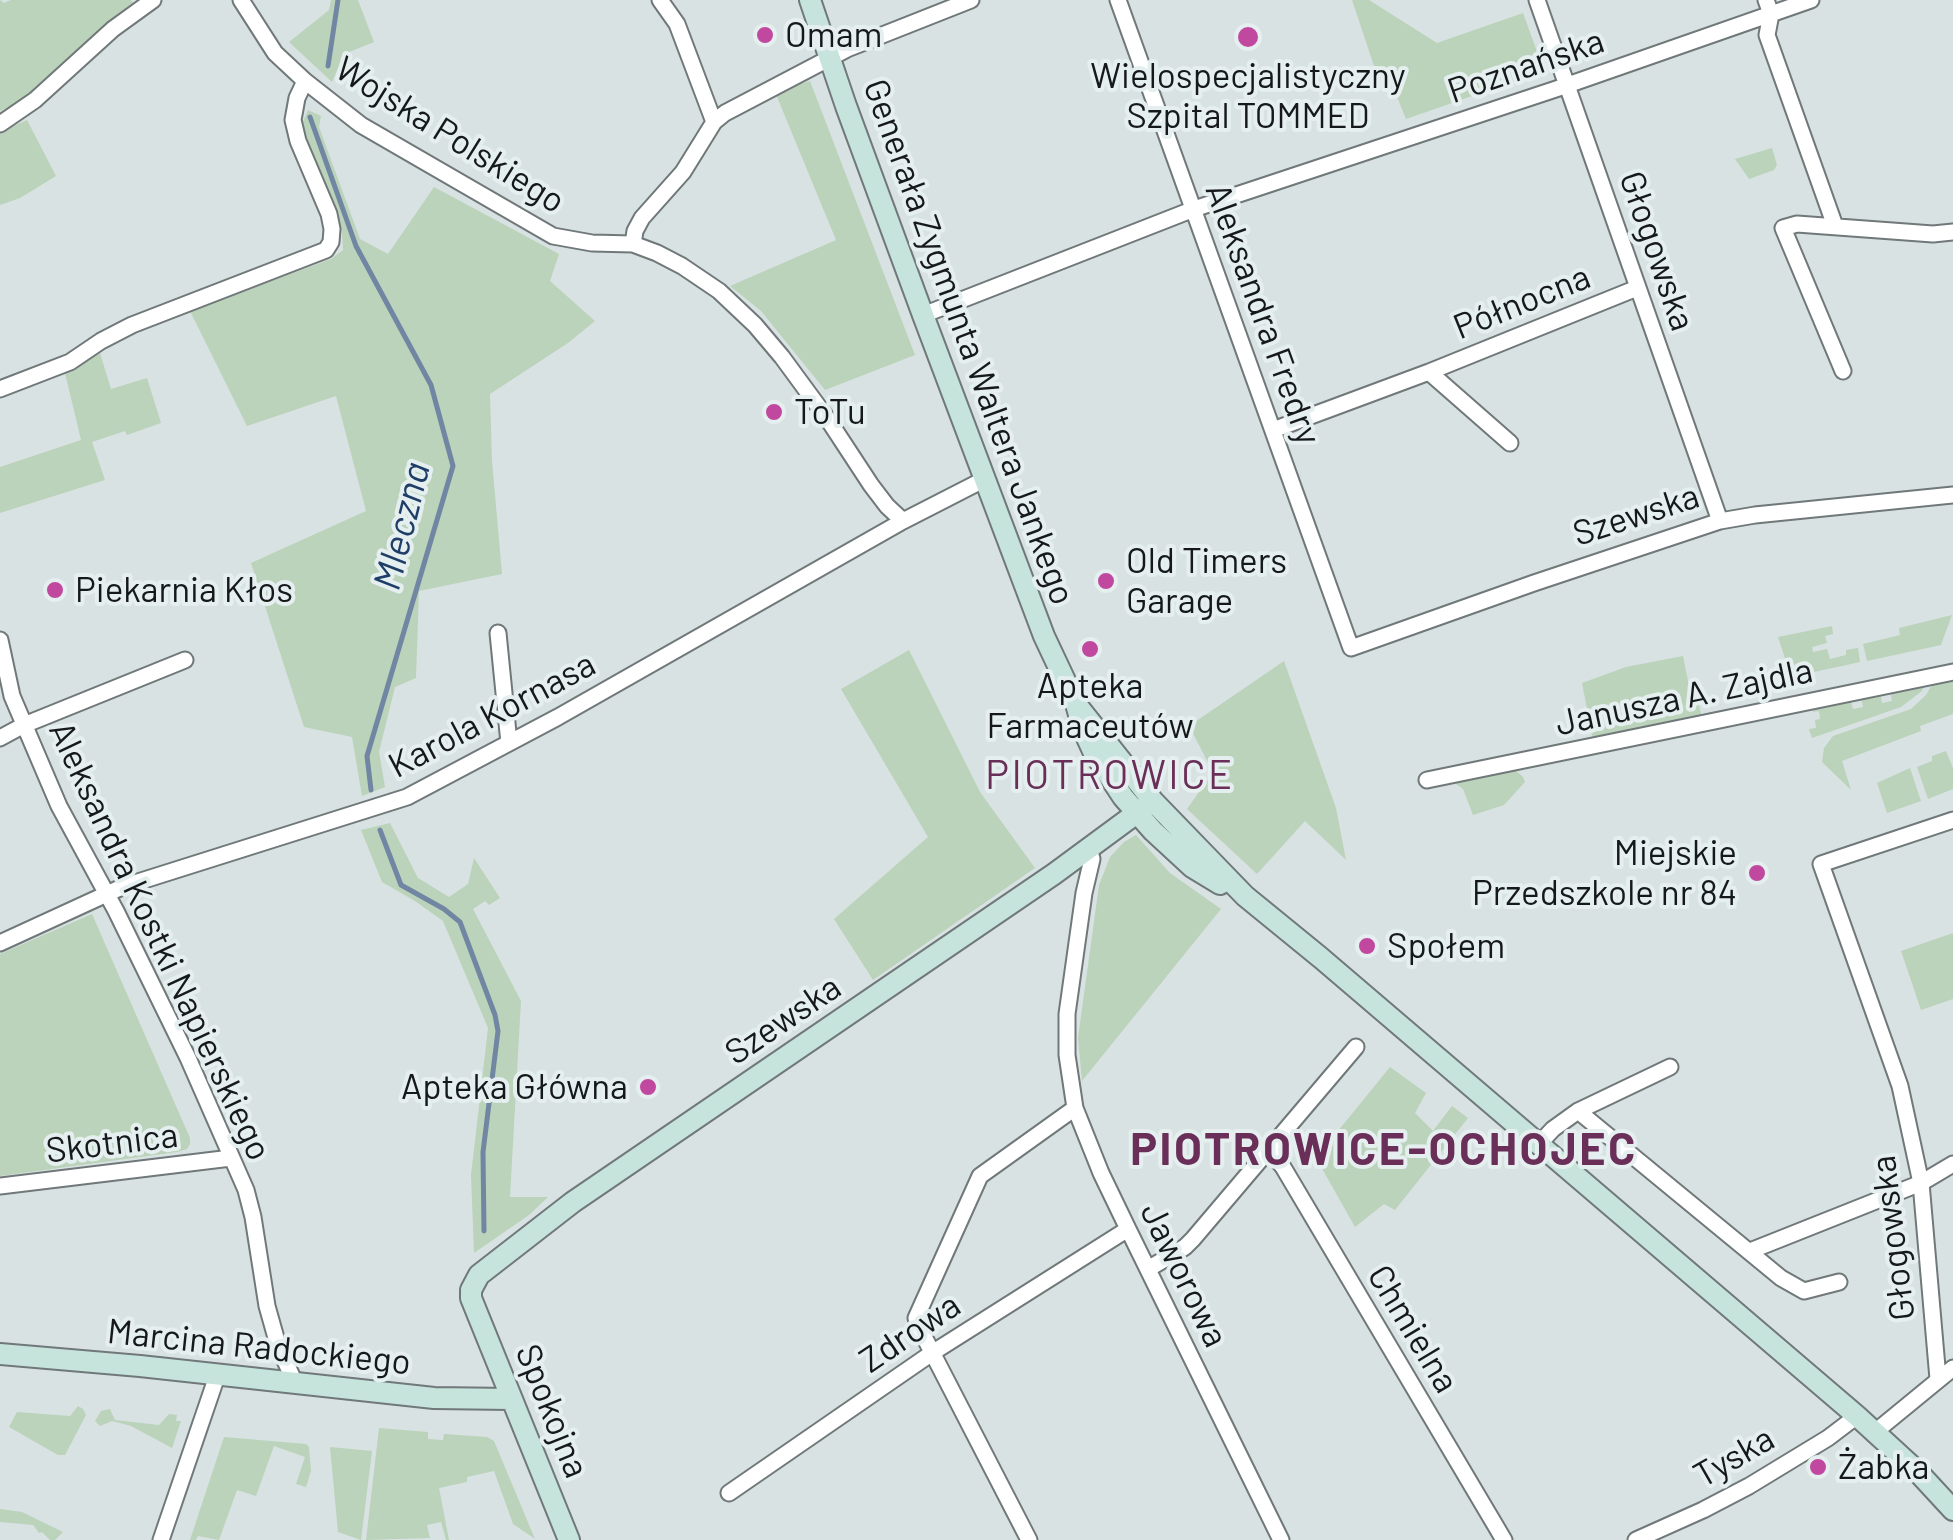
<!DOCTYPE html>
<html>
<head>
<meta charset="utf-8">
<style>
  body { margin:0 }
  canvas { display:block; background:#d8e2e2 }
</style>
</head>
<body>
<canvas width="1953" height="1540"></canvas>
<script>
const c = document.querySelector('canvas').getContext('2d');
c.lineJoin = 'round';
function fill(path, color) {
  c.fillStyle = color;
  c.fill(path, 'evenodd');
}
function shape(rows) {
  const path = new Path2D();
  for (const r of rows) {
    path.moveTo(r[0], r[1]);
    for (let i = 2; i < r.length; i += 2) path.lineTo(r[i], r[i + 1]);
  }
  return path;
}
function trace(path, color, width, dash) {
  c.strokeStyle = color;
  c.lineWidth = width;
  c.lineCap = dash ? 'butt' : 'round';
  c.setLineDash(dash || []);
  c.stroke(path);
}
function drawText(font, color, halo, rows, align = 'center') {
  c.font = font + ' Barlow,sans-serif';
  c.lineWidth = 8;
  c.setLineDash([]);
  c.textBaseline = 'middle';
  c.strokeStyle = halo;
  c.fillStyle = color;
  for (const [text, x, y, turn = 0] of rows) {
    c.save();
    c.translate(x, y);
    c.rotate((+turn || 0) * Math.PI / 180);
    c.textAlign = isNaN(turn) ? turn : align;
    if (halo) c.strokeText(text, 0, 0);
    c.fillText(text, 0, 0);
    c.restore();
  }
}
const green = shape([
  [0,0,4,3,11,0,131,0,135,5,74,53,33,95,0,111],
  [331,0,358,0,374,42,344,54,332,82,289,42,329,10],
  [1352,0,1369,0,1437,43,1523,13,1544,71,1406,119,1387,72,1377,75],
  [810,81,915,355,825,390,761,311,730,286,836,240,775,92],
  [308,110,321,116,319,127,360,239,388,254,434,187,559,254,550,281,595,321,568,343,490,394,492,461,502,574,419,591,416,678,395,687,379,752,385,787,362,796,352,737,304,727,251,563,366,511,336,396,247,426,190,311,331,259,343,250,342,233,302,124],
  [27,120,56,176,20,198,0,205,0,132],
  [1772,148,1777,165,1774,170,1749,179,1735,159],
  [100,353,111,389,147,378,161,423,127,435,125,431,92,442,105,480,0,513,0,467,81,440,65,373],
  [1952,615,1941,645,1867,661,1863,644,1900,635,1899,628],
  [1832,626,1833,634,1825,636,1827,643,1812,647,1813,652,1827,649,1830,659,1846,655,1846,650,1858,648,1860,662,1791,677,1778,637],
  [909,650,980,792,1035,868,873,980,834,919,928,837,841,689],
  [1683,656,1691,696,1697,696,1702,718,1593,740,1582,683,1626,667],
  [1284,661,1336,808,1346,860,1305,821,1257,874,1187,809,1213,772,1189,726],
  [1953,677,1953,714,1920,726,1921,731,1842,761,1851,790,1822,762,1824,748,1833,736,1911,709,1926,695,1934,681],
  [1926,683,1922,691,1901,707,1812,738,1809,729,1816,728,1815,720,1820,719,1819,711,1813,712,1812,707,1850,699,1853,709,1863,707,1861,697,1880,692,1882,703,1892,701,1890,690],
  [1946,751,1953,768,1953,789,1928,799,1917,767,1932,761,1932,756],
  [1513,768,1523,777,1525,782,1504,805,1473,815,1463,789,1456,784,1455,779],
  [1910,768,1921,801,1887,813,1877,783],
  [390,823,418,878,449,897,468,884,474,858,500,898,489,905,485,901,473,909,521,1001,510,1197,548,1197,529,1215,474,1253,471,1175,488,1028,443,921,415,901,382,882,361,830],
  [1136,835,1170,873,1221,909,1082,1081,1078,1038,1099,885,1110,857,1124,842],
  [92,914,190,1138,190,1144,187,1149,177,1152,0,1176,0,954],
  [1953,933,1953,999,1921,1010,1901,951],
  [1390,1067,1426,1093,1415,1113,1433,1131,1452,1106,1468,1118,1395,1210,1384,1204,1355,1227,1316,1158],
  [78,1406,83,1409,86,1415,65,1455,58,1455,9,1427,17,1412,70,1416],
  [110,1409,115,1420,159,1425,169,1414,177,1415,176,1421,181,1421,172,1448,131,1426,112,1421,100,1426,95,1421,101,1411],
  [379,1428,428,1432,428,1439,443,1440,444,1434,487,1437,494,1441,535,1539,513,1524,494,1471,467,1477,467,1482,439,1488,449,1540,446,1540,441,1522,427,1525,430,1538,366,1540],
  [224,1437,306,1444,309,1447,311,1471,306,1487,296,1484,305,1457,274,1446,256,1496,237,1490,219,1540,198,1536,196,1540,190,1540],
  [330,1447,372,1451,361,1540,338,1532],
  [0,1509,22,1512,63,1532,55,1540,50,1540,42,1532,39,1533,33,1525,0,1522]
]);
const stream = shape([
  [328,66,338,0],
  [310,117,356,246,431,385,453,466,367,756,371,790],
  [380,830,401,885,444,909,460,922,495,1015,498,1031,483,1152,484,1231]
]);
const street = shape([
  [241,0,275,53,305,81,361,125,553,236,592,243,633,244,657,253,682,266,719,291,755,325,782,357,829,421,871,485,887,506,903,521],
  [660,0,677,24,714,122],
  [1118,0,1351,648,1534,583,1720,521,1755,515,1953,495],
  [1537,0,1720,521],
  [1766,0,1771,14,1767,35,1835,226],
  [0,124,35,100,113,29,153,0],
  [633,244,635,231,642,218,683,172,714,122,725,113,847,49,971,0],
  [923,315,1194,209,1559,88,1811,0],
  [1843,371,1783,228,1797,224,1933,234,1953,232],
  [1429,372,1510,443],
  [0,389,70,362,101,341,132,325,326,250,331,242,332,229,329,214,298,141,293,120,297,98,305,81],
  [1273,430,1429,372,1637,288],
  [498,633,509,743],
  [0,640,12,696,59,806,116,911,188,1058,246,1190,253,1217,267,1306,278,1345,295,1383],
  [0,738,24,725,185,660],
  [1427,780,1953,672],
  [1089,849,1092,859,1084,893,1067,1014,1067,1055,1075,1108,1101,1173,1128,1229,1281,1540],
  [0,943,122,887,407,797,558,717,903,521,985,479],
  [1578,1111,1781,1278,1804,1291,1839,1282],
  [1538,1145,1553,1129,1578,1111,1670,1067],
  [1269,1150,1283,1167,1504,1540],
  [0,1186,231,1158],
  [1750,1251,1921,1183,1953,1164],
  [1148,1269,1185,1247,1193,1239,1356,1047],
  [1938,1379,1921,1183,1900,1086,1821,864,1953,820],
  [1875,1432,1953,1368],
  [729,1493,932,1353,1128,1229],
  [161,1540,217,1376],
  [1029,1540,918,1325,916,1318,980,1176,1075,1108],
  [1636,1540,1703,1510,1749,1486,1828,1438,1857,1416]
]);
const secondary = shape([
  [810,0,846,106,923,315,1044,636,1076,704,1083,729,1094,753,1123,797,1153,831,1192,867,1220,884],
  [1076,704,1153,801,1245,896,1321,958,1857,1416,1917,1471,1953,1510],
  [0,1354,140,1366,434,1398,511,1399],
  [569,1540,471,1298,471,1290,479,1275,573,1202,1054,874,1153,801]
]);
const markers = [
  [765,35,10,"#c0499f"],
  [1248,37,12,"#c0499f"],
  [774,412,10,"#c0499f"],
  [1106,581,10,"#c0499f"],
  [55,590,10,"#c0499f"],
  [1090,649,10,"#c0499f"],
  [1757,873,10,"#c0499f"],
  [1367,946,10,"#c0499f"],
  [648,1087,10,"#c0499f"],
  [1818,1467,10,"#c0499f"]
];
const poiNames = [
  ["Omam",785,35],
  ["Wielospecjalistyczny",1248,76,"center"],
  ["Szpital TOMMED",1248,116,"center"],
  ["ToTu",794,412],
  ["Old Timers",1126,561],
  ["Garage",1126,601],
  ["Piekarnia Kłos",75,590],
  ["Apteka",1090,686,"center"],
  ["Farmaceutów",1090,726,"center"],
  ["Miejskie",1737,853,"right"],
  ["Przedszkole nr 84",1737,893,"right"],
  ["Społem",1387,946],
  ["Apteka Główna",628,1087,"right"],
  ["Żabka",1838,1467]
];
const streetNames = [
  ["Poznańska",1526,66,-19],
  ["Wojska Polskiego",450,135,32],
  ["Głogowska",1657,251,71],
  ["Północna",1522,302,-22],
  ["Aleksandra Fredry",1263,314,70],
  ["Generała Zygmunta Waltera Jankego",969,342,70],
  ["Szewska",1636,515,-18],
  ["Janusza A. Zajdla",1684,697,-12],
  ["Karola Kornasa",492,715,-28],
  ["Aleksandra Kostki Napierskiego",160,941,65],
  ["Szewska",783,1020,-34],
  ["Skotnica",112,1143,-7],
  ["Głogowska",1893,1238,-97],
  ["Jaworowa",1184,1275,64],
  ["Chmielna",1413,1329,59],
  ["Zdrowa",910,1333,-34],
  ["Marcina Radockiego",259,1347,6],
  ["Spokojna",552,1411,68],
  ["Tyska",1734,1457,-30]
];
const waterNames = [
  ["Mleczna",402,526,-76]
];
const quarterNames = [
  ["PIOTROWICE",1110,776]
];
const districtNames = [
  ["PIOTROWICE-OCHOJEC",1384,1150]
];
fill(green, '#bbd3ba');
trace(stream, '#7186a2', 5);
trace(street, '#707879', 19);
trace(secondary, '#707879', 24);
trace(street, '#fff', 15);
trace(secondary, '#c6e4dc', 20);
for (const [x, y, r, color] of markers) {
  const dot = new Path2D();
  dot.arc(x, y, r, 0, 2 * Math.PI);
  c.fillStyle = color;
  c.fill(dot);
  trace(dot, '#e5efef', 4);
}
drawText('35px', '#16191a', '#e5efef', poiNames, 'left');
drawText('35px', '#16191a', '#e5efef', streetNames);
drawText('italic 38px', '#1f3e67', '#e5efef', waterNames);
c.letterSpacing = '2.5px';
drawText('40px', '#6a2f58', '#e5efef', quarterNames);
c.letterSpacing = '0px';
c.letterSpacing = '2.5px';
drawText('bold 45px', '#6a2f58', '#e5efef', districtNames);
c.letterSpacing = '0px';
</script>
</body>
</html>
